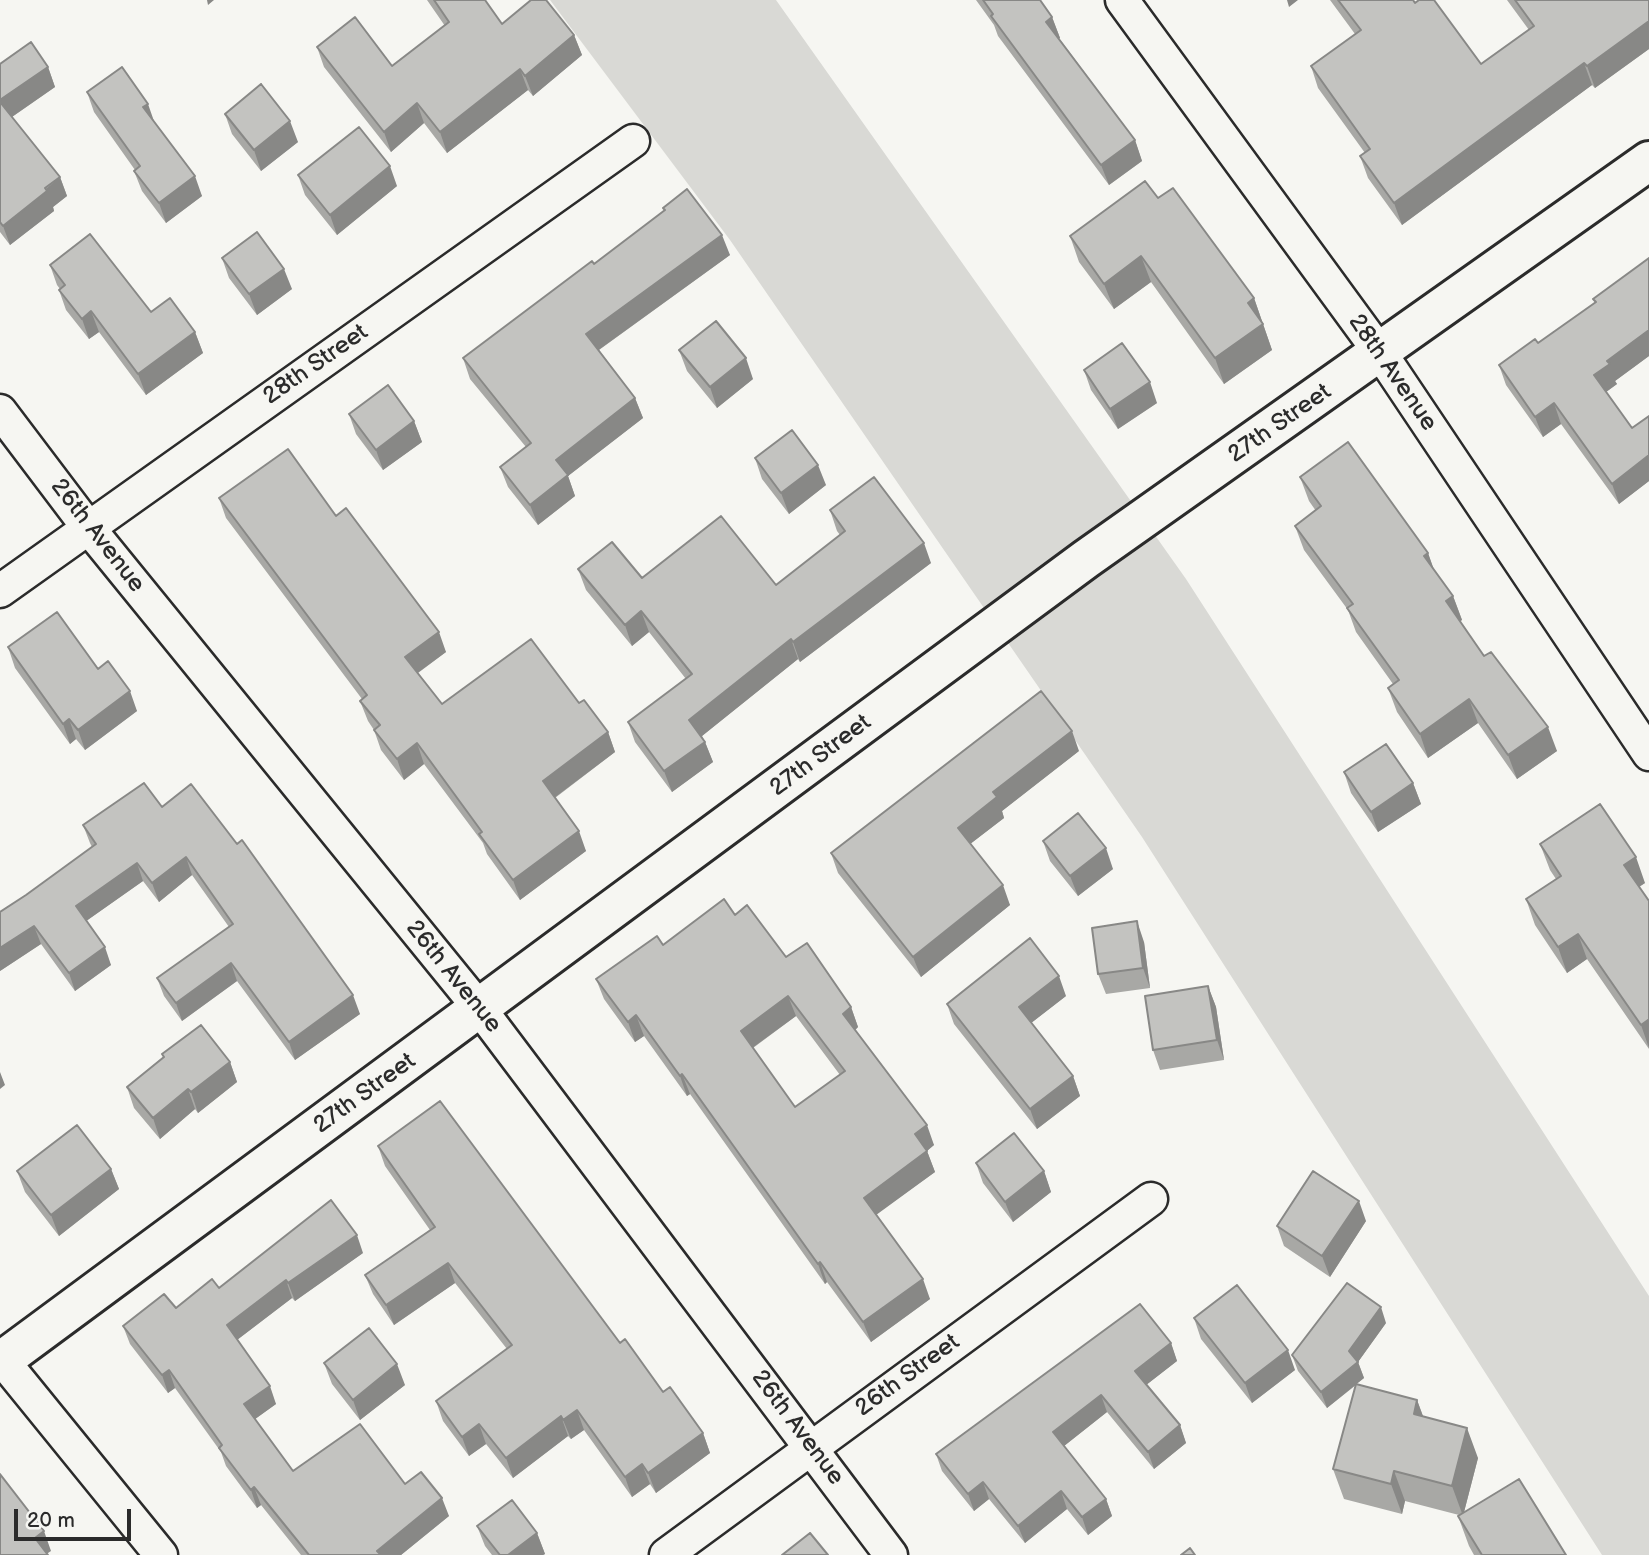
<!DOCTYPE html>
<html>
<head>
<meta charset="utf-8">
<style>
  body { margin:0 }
  #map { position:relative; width:1649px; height:1555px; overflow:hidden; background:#f6f6f2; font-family:"Balsamiq Sans",sans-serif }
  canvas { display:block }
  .scale { position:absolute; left:14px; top:1509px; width:117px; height:32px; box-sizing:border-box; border:4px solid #2b2b2b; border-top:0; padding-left:9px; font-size:21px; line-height:24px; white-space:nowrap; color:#2b2b2b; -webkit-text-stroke:5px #f6f6f2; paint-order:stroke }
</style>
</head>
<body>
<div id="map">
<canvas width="1649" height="1555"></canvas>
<div class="scale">20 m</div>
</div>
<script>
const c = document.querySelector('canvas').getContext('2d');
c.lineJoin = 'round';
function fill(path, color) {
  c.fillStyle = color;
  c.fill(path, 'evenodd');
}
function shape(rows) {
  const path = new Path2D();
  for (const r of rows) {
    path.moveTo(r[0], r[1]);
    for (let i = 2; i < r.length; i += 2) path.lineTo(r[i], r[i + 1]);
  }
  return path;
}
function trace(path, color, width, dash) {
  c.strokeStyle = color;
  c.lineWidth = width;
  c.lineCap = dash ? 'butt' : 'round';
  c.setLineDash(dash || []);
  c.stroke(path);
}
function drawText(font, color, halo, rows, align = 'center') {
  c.font = font + ' "Balsamiq Sans",sans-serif';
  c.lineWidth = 5;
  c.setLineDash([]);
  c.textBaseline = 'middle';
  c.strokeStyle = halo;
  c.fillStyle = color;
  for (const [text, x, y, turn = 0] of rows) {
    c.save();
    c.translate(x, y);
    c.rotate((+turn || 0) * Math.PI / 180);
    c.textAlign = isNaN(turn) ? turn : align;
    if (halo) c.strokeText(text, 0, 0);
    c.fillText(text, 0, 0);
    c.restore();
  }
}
const green = shape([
  [550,0,776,0,1186,579,1649,1296,1649,1555,1602,1555,1142,837,730,240]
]);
const minor = shape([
  [1122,0,1381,354,1649,754],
  [0,411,87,526,480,1009,891,1555],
  [0,591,633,141],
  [0,1357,161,1555],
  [666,1555,1151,1199]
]);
const tertiary = shape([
  [0,1362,1086,559,1649,161]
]);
const wall = shape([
  [427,0,485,0,502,24,574,35,582,55,533,96,528,90,447,153,424,123,391,152,324,67,317,47,392,66,445,26],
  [976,0,1040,0,1052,17,1060,38,1059,38,1135,140,1142,161,1109,185,998,36,994,25],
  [1330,0,1413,0,1481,64,1529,30,1507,0,1649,0,1649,49,1595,88,1592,85,1402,225,1368,178,1360,156,1365,153,1318,88,1311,66,1355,34],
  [0,64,48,67,55,87,12,117,60,177,67,196,53,207,54,211,10,245,0,232],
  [87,92,155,124,202,196,166,223,142,191,134,171,135,170,94,112],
  [225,114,298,142,261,171,232,134],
  [298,175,397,186,337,235,305,195],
  [1158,198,1254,298,1272,350,1224,384,1151,282,1114,309,1079,262,1070,236],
  [663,208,730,255,599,350,635,398,643,418,568,476,575,496,538,525,508,487,500,467,526,447,470,379,463,358,594,264,664,211],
  [222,258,292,289,257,315,229,278],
  [1649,258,1649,356,1615,381,1617,384,1606,392,1632,428,1649,416,1649,481,1619,504,1561,424,1543,437,1506,385,1499,365,1538,343,1595,303,1593,299],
  [50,265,195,332,203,353,146,395,99,332,89,339,66,310,59,290,60,289,57,285],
  [679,350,753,379,717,408,687,371],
  [1084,370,1157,403,1118,429,1091,390],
  [349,414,414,421,422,442,383,470,356,434],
  [755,458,826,485,789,514,762,479],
  [1300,477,1428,553,1433,568,1453,596,1462,620,1460,621,1484,656,1557,751,1517,779,1478,723,1428,758,1397,712,1388,688,1393,684,1356,632,1348,610,1304,550,1295,526,1316,511,1309,501],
  [219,498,336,516,446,652,418,673,442,704,579,703,608,732,615,752,555,798,586,851,520,900,487,854,483,843,424,764,404,780,381,750,374,730,368,721,360,701,362,699,226,518],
  [830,510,931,563,800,662,798,659,702,736,705,742,713,762,672,792,635,742,628,722,686,679,649,632,632,646,586,590,578,569,642,578,776,585,840,535,837,531],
  [8,647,98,669,137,711,85,750,76,739,70,744,15,668],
  [1079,751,1002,811,1004,818,970,844,1010,905,921,977,838,873,831,853],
  [1344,772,1413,783,1421,804,1378,832,1351,793],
  [162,807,360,1014,295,1060,237,981,182,1021,164,996,157,978,229,927,192,875,159,902,143,881,86,921,111,965,75,991,41,944,0,971,26,895,92,847,90,843,83,825],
  [1043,841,1113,869,1078,896,1050,861],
  [1540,844,1645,883,1639,887,1649,901,1649,1049,1587,959,1567,973,1535,925,1526,899,1556,879,1550,870],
  [735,915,786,957,851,1007,858,1027,855,1030,934,1145,927,1151,935,1172,876,1214,930,1299,871,1342,827,1282,825,1284,690,1094,687,1096,644,1036,635,1042,604,999,596,979,663,945],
  [796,1016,840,1075,795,1107,753,1048],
  [1144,942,1150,988,1106,994,1098,974],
  [1208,986,1216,1007,1224,1060,1160,1070,1153,1050],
  [1066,996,1031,1023,1073,1076,1080,1096,1037,1129,954,1024,947,1004],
  [162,1054,230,1062,237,1082,198,1113,195,1109,160,1139,134,1108,127,1087,163,1057],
  [378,1146,620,1343,663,1392,703,1433,710,1453,656,1493,650,1484,632,1497,584,1430,571,1439,568,1436,513,1478,486,1444,469,1456,443,1421,436,1401,507,1349,455,1283,394,1325,373,1294,365,1275,430,1230,385,1166],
  [976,1163,1044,1171,1051,1192,1013,1222,983,1183],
  [111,1169,119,1189,59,1236,25,1192,17,1171],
  [1366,1221,1330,1277,1284,1246,1277,1226],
  [363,1253,295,1301,292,1298,237,1340,276,1404,255,1419,293,1471,405,1484,449,1516,401,1555,301,1555,261,1505,257,1508,226,1466,221,1452,175,1388,168,1393,130,1344,123,1326,176,1308,219,1288],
  [1194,1318,1295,1370,1252,1403,1201,1339],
  [1386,1323,1358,1362,1364,1378,1356,1384,1417,1400,1423,1416,1478,1458,1464,1512,1566,1555,1474,1555,1469,1546,1458,1516,1459,1515,1405,1501,1402,1514,1344,1499,1333,1469,1356,1385,1327,1408,1298,1371,1292,1355],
  [1171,1343,1177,1361,1146,1385,1180,1425,1186,1443,1154,1469,1107,1412,1064,1446,1106,1499,1112,1516,1088,1535,1067,1509,1025,1543,989,1499,974,1511,942,1471,936,1454],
  [324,1363,405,1385,360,1420,332,1384],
  [477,1526,537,1533,545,1554,543,1555,492,1555,485,1546]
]);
const shadedWall = shape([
  [207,0,214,0,208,5],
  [1287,0,1298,0,1289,7],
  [1052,17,1060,38,1054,42,1046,22],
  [1649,21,1649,49,1595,88,1587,66],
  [574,35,582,55,533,96,525,76],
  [1584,63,1592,85,1402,225,1394,203],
  [48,67,55,87,6,121,0,104,0,100],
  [520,69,528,90,447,153,440,132],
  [417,103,424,123,391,152,384,132],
  [148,104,155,124,143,107],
  [290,121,298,142,261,171,254,150],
  [1135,140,1142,161,1109,185,1101,165],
  [390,166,397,186,337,235,330,215],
  [195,176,202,196,166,223,159,203],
  [60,177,67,196,53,207,54,211,10,245,3,226],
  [722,235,730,255,593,354,586,334],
  [1141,256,1151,282,1114,309,1104,284],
  [284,269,292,289,257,315,249,294],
  [1254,298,1272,350,1224,384,1215,358,1248,303],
  [91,311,99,332,89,339,82,319],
  [1649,330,1649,356,1615,381,1617,384,1602,395,1594,375,1607,361],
  [195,332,203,353,146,395,138,374],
  [746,358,753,379,717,408,710,387],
  [1150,382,1157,403,1118,429,1110,409],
  [635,398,643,418,568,476,575,496,538,525,530,505,556,460],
  [1554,403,1561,424,1543,437,1535,417],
  [414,421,422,442,383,470,376,450],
  [1649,455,1649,481,1619,504,1612,484],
  [818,465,826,485,789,514,781,493],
  [924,543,931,563,800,662,793,642],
  [1428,553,1437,578,1424,556],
  [1453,596,1462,620,1455,625,1446,601],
  [641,611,649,632,632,646,625,625],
  [439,632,446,652,412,677,405,657],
  [791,639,798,659,697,740,689,720],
  [130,691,137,711,85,750,78,730],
  [1469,699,1478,723,1428,758,1420,734],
  [69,719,76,739,70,744,63,724],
  [1548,727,1557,751,1517,779,1508,755],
  [1072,731,1079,751,1002,811,1004,818,965,848,958,828,993,792],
  [608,732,615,752,550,801,543,781],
  [705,742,713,762,672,792,664,771],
  [417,743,424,764,404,780,397,759],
  [1413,783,1421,804,1378,832,1371,812],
  [579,831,586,851,520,900,513,880],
  [1106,848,1113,869,1078,896,1070,876],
  [186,857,192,875,159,902,152,883],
  [1636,857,1645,883,1634,890,1624,865],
  [137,863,143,881,82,924,76,906],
  [1003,885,1010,905,921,977,913,957],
  [1137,921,1144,942,1150,988,1143,968],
  [34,926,41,944,0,971,0,948],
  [1578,934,1587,959,1567,973,1558,947],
  [105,947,111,965,75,991,69,973],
  [231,963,237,981,182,1021,176,1003],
  [1059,976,1066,996,1026,1027,1019,1007],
  [1208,986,1216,1007,1224,1060,1217,1040],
  [353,995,360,1014,295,1060,289,1042],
  [788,996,796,1016,748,1051,741,1031],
  [851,1007,858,1027,851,1034,843,1014],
  [636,1015,644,1036,635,1042,628,1022],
  [1648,1020,1649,1023,1649,1048,1641,1025],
  [230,1062,237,1082,198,1113,191,1092],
  [0,1072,5,1085,0,1089],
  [682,1074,690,1094,687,1096,680,1076],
  [1073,1076,1080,1096,1037,1129,1030,1109],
  [188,1089,195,1109,160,1139,153,1118],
  [927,1125,934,1145,922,1155,915,1134],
  [927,1151,935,1172,872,1218,864,1198],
  [111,1169,119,1189,59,1236,51,1215],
  [1044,1171,1051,1192,1013,1222,1005,1202],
  [1359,1201,1366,1221,1330,1277,1322,1256],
  [357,1235,363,1253,295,1301,288,1283],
  [820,1262,827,1282,825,1284,818,1264],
  [448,1263,455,1283,394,1325,386,1305],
  [923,1279,930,1299,871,1342,863,1322],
  [286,1280,292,1298,233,1343,227,1325],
  [1381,1307,1386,1323,1358,1362,1364,1378,1327,1408,1321,1392,1349,1351],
  [1171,1343,1177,1361,1141,1389,1135,1371],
  [1288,1350,1295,1370,1252,1403,1245,1383],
  [397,1364,405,1385,360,1420,353,1400],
  [169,1370,175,1388,168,1393,162,1375],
  [270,1386,276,1404,251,1422,244,1404],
  [1101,1395,1107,1412,1059,1450,1053,1432],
  [1417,1400,1428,1430,1414,1414],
  [577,1410,584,1430,571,1439,563,1420],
  [561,1416,568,1436,513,1478,506,1458],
  [479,1424,486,1444,469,1456,462,1437],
  [1180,1425,1186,1443,1154,1469,1148,1452],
  [1467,1428,1478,1458,1463,1516,1452,1486],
  [703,1433,710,1453,656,1493,648,1473],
  [642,1464,650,1484,632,1497,625,1477],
  [1394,1471,1405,1501,1402,1514,1391,1484],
  [983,1482,989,1499,974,1511,968,1494],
  [254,1487,261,1505,257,1508,251,1490],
  [1061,1491,1067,1509,1025,1543,1018,1526],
  [442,1498,449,1516,401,1555,379,1555,377,1551],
  [1106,1499,1112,1516,1088,1535,1082,1517],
  [44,1531,51,1551,45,1555,35,1538],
  [537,1533,545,1554,543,1555,508,1555]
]);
const building = shape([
  [434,0,485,0,502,24,531,0,546,0,574,35,525,76,520,69,440,132,417,103,384,132,317,47,355,17,392,66,449,22,434,0],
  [983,0,1040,0,1052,17,1046,22,1135,140,1101,165,991,16,993,14,983,0],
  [1338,0,1413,0,1415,3,1419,0,1434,0,1481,64,1534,26,1515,0,1649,0,1649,21,1587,66,1584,63,1394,203,1360,156,1370,149,1311,66,1361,30,1338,0],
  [31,42,48,67,0,100,0,64,31,42],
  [122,67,148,104,143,107,195,176,159,203,134,171,140,166,87,92,122,67],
  [261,84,290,121,254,150,225,114,261,84],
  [0,102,60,177,45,188,47,191,3,226,0,222,0,102],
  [359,127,390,166,330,215,298,175,359,127],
  [1145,181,1158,198,1173,188,1254,298,1248,303,1263,324,1215,358,1141,256,1104,284,1070,236,1145,181],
  [687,189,722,235,586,334,635,398,556,460,568,475,530,505,500,467,531,443,463,358,592,261,594,264,665,210,663,208,687,189],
  [257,232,284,269,249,294,222,258,257,232],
  [90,234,151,312,170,298,195,332,138,374,91,311,82,319,59,290,65,285,50,265,90,234],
  [1649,258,1649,330,1607,361,1610,364,1594,375,1632,428,1649,416,1649,455,1612,484,1554,403,1535,417,1499,365,1535,339,1538,343,1596,302,1593,299,1649,258],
  [716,321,746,358,710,387,679,350,716,321],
  [1122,343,1150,382,1110,409,1084,370,1122,343],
  [388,385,414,421,376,450,349,414,388,385],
  [792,430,818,465,781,493,755,458,792,430],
  [1348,442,1428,553,1424,556,1453,596,1446,601,1484,656,1491,652,1548,727,1508,755,1469,699,1420,734,1388,688,1399,680,1347,608,1353,604,1295,526,1321,506,1300,477,1348,442],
  [288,449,336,516,346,508,439,632,405,657,442,704,531,639,579,703,584,700,608,732,543,781,579,831,513,880,479,834,482,832,417,743,397,759,374,730,380,725,360,701,367,695,219,498,288,449],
  [874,477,924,543,793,642,791,639,689,720,705,742,664,771,628,722,692,674,641,611,625,625,578,569,612,542,642,578,721,516,776,585,845,531,830,510,874,477],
  [57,612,98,669,108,661,130,691,78,730,69,719,63,724,8,647,57,612],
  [1041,691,1072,731,993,792,997,797,958,828,1003,885,913,957,831,853,1041,691],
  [1386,744,1413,783,1371,812,1344,772,1386,744],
  [144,783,162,807,191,784,237,844,242,840,353,995,289,1042,231,963,176,1003,157,978,233,924,186,857,152,883,137,863,76,906,105,947,69,973,34,926,0,948,0,912,26,895,96,844,83,825,144,783],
  [1600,804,1636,857,1624,865,1649,901,1649,1022,1648,1020,1641,1025,1578,934,1558,947,1526,899,1561,876,1540,844,1600,804],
  [1078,813,1106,848,1070,876,1043,841,1078,813],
  [724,899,735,915,747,905,786,957,807,943,851,1007,843,1014,927,1125,915,1134,927,1151,864,1198,923,1279,863,1322,820,1262,818,1264,682,1074,680,1076,636,1015,628,1022,596,979,657,936,663,945,724,899],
  [788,996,845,1071,795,1107,741,1031,788,996],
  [1137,921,1143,968,1098,974,1092,928,1137,921],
  [1030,938,1059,976,1019,1007,1073,1076,1030,1109,947,1004,1030,938],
  [1208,986,1217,1040,1153,1050,1145,996,1208,986],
  [201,1025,230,1062,191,1092,188,1089,153,1118,127,1087,164,1057,162,1054,201,1025],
  [440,1101,620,1343,625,1339,663,1392,670,1387,703,1433,648,1473,642,1464,625,1477,577,1410,563,1420,561,1416,506,1458,479,1424,462,1437,436,1401,512,1345,448,1263,386,1305,365,1275,435,1227,378,1146,440,1101],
  [77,1125,111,1169,51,1215,17,1171,77,1125],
  [1014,1133,1044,1171,1005,1202,976,1163,1014,1133],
  [1313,1171,1359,1201,1322,1256,1277,1226,1313,1171],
  [331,1200,357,1235,288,1283,286,1280,227,1325,270,1386,244,1404,293,1471,360,1424,405,1484,421,1472,442,1498,377,1551,381,1555,309,1555,254,1487,251,1490,219,1448,222,1445,169,1370,162,1375,123,1326,164,1294,176,1308,212,1279,219,1288,331,1200],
  [1347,1283,1381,1307,1349,1351,1358,1362,1321,1392,1292,1355,1347,1283],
  [1237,1285,1288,1350,1245,1383,1194,1318,1237,1285],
  [1140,1304,1171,1343,1135,1371,1180,1425,1148,1452,1101,1395,1053,1432,1106,1499,1082,1517,1061,1491,1018,1526,983,1482,968,1494,936,1454,1140,1304],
  [369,1328,397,1364,353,1400,324,1363,369,1328],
  [1356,1384,1417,1400,1414,1414,1467,1428,1452,1486,1394,1471,1391,1484,1333,1469,1356,1384],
  [0,1474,44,1531,35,1538,48,1555,0,1555,0,1474],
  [1519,1479,1566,1555,1482,1555,1458,1516,1519,1479],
  [512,1500,537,1533,508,1555,500,1555,477,1526,512,1500],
  [810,1533,828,1555,782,1555,810,1533],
  [1190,1548,1195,1555,1181,1555,1190,1548]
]);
const streetNames = [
  ["28th Street",316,365,-35],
  ["28th Avenue",1392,373,55],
  ["27th Street",1280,424,-35],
  ["26th Avenue",97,536,52],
  ["27th Street",821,756,-37],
  ["26th Avenue",453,977,51],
  ["27th Street",365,1094,-36],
  ["26th Street",908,1376,-36],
  ["26th Avenue",797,1428,53]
];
fill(green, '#d9d9d5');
trace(minor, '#2b2b2b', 37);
trace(tertiary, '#2b2b2b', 44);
trace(minor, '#f6f6f2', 32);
trace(tertiary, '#f6f6f2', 38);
fill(wall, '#a8a8a5');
fill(shadedWall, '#888886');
fill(building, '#c3c3c0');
trace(building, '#888886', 2);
drawText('24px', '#2b2b2b', '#f6f6f2', streetNames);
</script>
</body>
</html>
